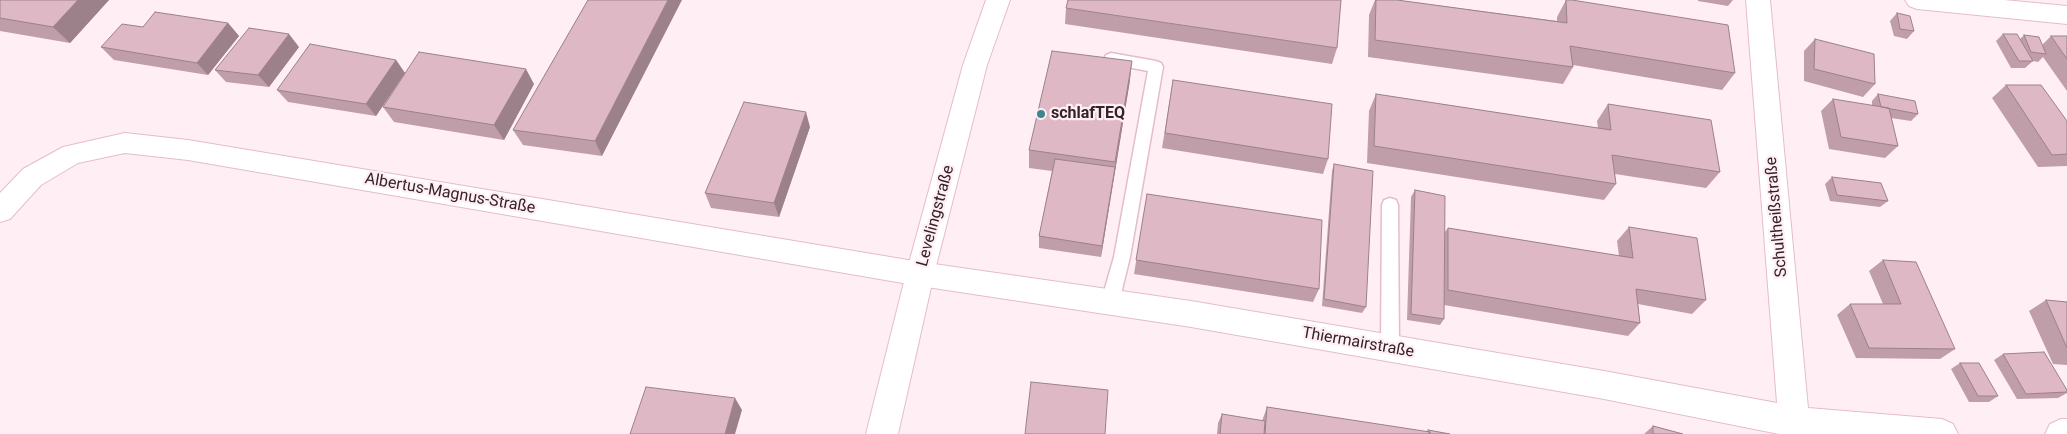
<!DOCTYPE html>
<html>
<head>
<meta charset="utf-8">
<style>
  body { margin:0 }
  canvas { display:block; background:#ffeef4 }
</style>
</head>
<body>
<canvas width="2067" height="434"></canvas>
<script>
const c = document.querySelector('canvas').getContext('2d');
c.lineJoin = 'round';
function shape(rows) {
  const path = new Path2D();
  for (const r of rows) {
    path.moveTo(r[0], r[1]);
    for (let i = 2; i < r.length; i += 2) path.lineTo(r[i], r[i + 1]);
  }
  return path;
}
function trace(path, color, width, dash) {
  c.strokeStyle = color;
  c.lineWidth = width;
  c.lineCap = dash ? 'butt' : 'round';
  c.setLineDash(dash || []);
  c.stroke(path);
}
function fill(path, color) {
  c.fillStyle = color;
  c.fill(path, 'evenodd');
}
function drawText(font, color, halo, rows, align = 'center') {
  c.font = font + ' Roboto,sans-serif';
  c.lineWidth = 4.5;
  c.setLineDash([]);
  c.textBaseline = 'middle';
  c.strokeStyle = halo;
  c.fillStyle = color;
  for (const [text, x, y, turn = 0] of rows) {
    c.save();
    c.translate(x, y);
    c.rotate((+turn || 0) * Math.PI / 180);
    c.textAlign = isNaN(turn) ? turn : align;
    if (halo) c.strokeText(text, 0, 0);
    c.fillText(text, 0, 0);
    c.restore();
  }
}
const service = shape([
  [1111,53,1156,61,1161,63,1163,67,1130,257,1119,302,1116,307,1110,309,1104,307,1101,302,1114,257,1148,71,1106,63,1104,59,1106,55,1111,53],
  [1390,198,1396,200,1398,205,1399,348,1396,354,1390,356,1384,354,1381,348,1382,205,1384,200,1390,198]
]);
const minor = shape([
  [1746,0,1770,0,1808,408,1942,419,1953,424,1958,434,1779,434,1604,399,1191,327,920,286,188,160,125,153,78,163,41,185,10,219,0,222,0,193,23,169,63,147,125,133,188,140,920,262,1191,301,1604,371,1777,403,1746,0],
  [1905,0,2004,0,2067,6,2067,24,1917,9,1909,6,1905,0],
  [2061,419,2067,419,2067,434,2045,434,2050,424,2061,419]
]);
const tertiary = shape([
  [986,0,1010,0,987,65,934,274,898,434,866,434,906,274,963,65,986,0]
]);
const wall = shape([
  [0,0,109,0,70,43,0,31],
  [588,0,602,156,523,145,513,130],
  [1375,0,1397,0,1557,21,1557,17,1566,0,1572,0,1735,73,1722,90,1573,65,1573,67,1563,84,1368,57,1369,15],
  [1698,0,1733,0,1728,6,1698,1],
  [1066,8,1337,48,1332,64,1065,24],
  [1897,13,1914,31,1907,39,1894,36,1890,21],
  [228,23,239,36,208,75,114,60,101,47,143,27],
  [2003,34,2020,39,2024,35,2042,45,2051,36,2067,36,2067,91,2043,57,2038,62,2033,61,2025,68,2011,68,1996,41],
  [1815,39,1875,84,1863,97,1804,81,1804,51],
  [299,47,269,87,226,82,215,70],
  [396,60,405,73,376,116,288,102,277,90],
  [1130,80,1101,257,1039,248,1039,236,1052,171,1029,168,1029,150],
  [1173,80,1328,159,1323,174,1162,148],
  [534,84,504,140,394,122,383,107],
  [2006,85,2067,121,2067,166,2038,167,1992,98],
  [1376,94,1598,128,1597,121,1608,104,1720,172,1706,188,1615,174,1616,184,1604,200,1367,163,1369,111],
  [1878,94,1918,114,1911,121,1891,118,1898,146,1885,158,1829,149,1821,111,1833,99,1872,106,1872,101],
  [810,127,779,217,711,208,705,193],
  [1334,164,1366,307,1362,313,1322,306,1332,171],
  [1832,177,1888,201,1880,207,1830,201,1825,184],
  [1415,190,1444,233,1448,228,1619,256,1617,241,1629,227,1706,300,1692,314,1638,304,1640,323,1628,336,1444,305,1444,319,1440,325,1407,320,1411,197],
  [1147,194,1319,289,1313,302,1134,274],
  [1883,260,1955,349,1940,359,1856,358,1837,315,1850,304,1883,304,1869,271],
  [2046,300,2067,302,2067,365,2053,364,2029,311],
  [2003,354,2067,390,2067,393,2058,398,2017,399,1994,360],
  [1960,363,1998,396,1989,402,1969,402,1951,369],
  [1267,407,1428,432,1428,430,1450,434,1217,434,1218,423,1222,414,1262,421],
  [1653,426,1683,434,1644,434]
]);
const shadedWall = shape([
  [78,0,109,0,70,43,53,27],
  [668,0,682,0,602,156,595,141],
  [228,23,239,36,208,75,197,63],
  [289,34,299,47,269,87,258,75],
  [396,60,405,73,376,116,366,104],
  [1132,61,1130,80,1101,257,1102,246],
  [526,69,534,84,504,140,494,125],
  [806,112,810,127,779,217,774,203],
  [735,398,742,410,735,434,725,434]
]);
const building = shape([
  [0,0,78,0,53,27,0,18,0,0],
  [588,0,668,0,595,141,513,130,588,0],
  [1068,0,1341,0,1337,48,1066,8,1068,0],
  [1376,0,1397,0,1567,23,1566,0,1572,0,1728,25,1735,73,1570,46,1573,67,1375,40,1376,0],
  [155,12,228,23,197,63,101,47,122,24,143,27,155,12],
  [1897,13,1910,16,1914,31,1900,29,1897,13],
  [249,28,289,34,258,75,215,70,249,28],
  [2003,34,2017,34,2033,61,2019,61,2003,34],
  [2024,35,2039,37,2046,54,2031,52,2024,35],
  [2051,36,2067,36,2067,59,2051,36],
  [1815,39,1874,54,1875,84,1814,69,1815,39],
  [310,44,396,60,366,104,277,90,310,44],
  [1052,51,1132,61,1115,162,1029,150,1052,51],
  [419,52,526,69,494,125,383,107,419,52],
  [1173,80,1332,104,1328,159,1165,133,1173,80],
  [2006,85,2041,85,2067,121,2067,154,2052,155,2006,85],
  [1376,94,1611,130,1608,104,1711,120,1720,172,1612,155,1616,184,1374,146,1376,94],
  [1878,94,1915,101,1918,114,1881,107,1878,94],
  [1833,99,1889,108,1898,146,1841,137,1833,99],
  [744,102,806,112,774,203,705,193,744,102],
  [1055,159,1115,167,1102,246,1039,236,1055,159],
  [1334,164,1373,171,1366,307,1324,299,1334,164],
  [1832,177,1881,183,1888,201,1837,195,1832,177],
  [1415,190,1445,196,1444,319,1411,314,1415,190],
  [1147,194,1322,220,1319,289,1136,260,1147,194],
  [1629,227,1697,238,1706,300,1636,289,1640,323,1448,290,1448,228,1633,258,1629,227],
  [1883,260,1916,262,1955,349,1869,348,1850,304,1901,304,1883,260],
  [2046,300,2067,302,2067,348,2046,300],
  [2044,352,2067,390,2067,392,2026,394,2003,354,2044,352],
  [1960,363,1979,363,1998,396,1978,396,1960,363],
  [1031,382,1108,390,1105,434,1025,434,1031,382],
  [646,387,735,398,725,434,630,434,646,387],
  [1267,407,1430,432,1430,434,1265,434,1267,407],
  [1222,414,1265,421,1264,434,1220,434,1222,414],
  [1653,426,1683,434,1653,434,1653,426],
  [1428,430,1450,434,1430,434,1430,432,1428,432,1428,430]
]);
const markers = [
  [1041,114,5,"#3f868e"]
];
const poiNames = [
  ["schlafTEQ",1051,114]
];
const streetNames = [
  ["Albertus-Magnus-Straße",450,194,10],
  ["Levelingstraße",936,216,-75],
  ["Schultheißstraße",1777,217,-95],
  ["Thiermairstraße",1358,343,10]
];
trace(service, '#e4bdca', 3);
trace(minor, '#e4bdca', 2);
trace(tertiary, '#e4bdca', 2);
fill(service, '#fff');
fill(minor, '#fff');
fill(tertiary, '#fff');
fill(wall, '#c09ea9');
fill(shadedWall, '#9c818a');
fill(building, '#dfb8c5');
trace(building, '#9c818a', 1);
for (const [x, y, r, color] of markers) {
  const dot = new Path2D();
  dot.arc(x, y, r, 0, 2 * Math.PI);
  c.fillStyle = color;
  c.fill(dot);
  trace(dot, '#ffeef4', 2);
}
drawText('bold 16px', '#322328', '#ffeef4', poiNames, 'left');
drawText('16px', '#322328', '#ffeef4', streetNames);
</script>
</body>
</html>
